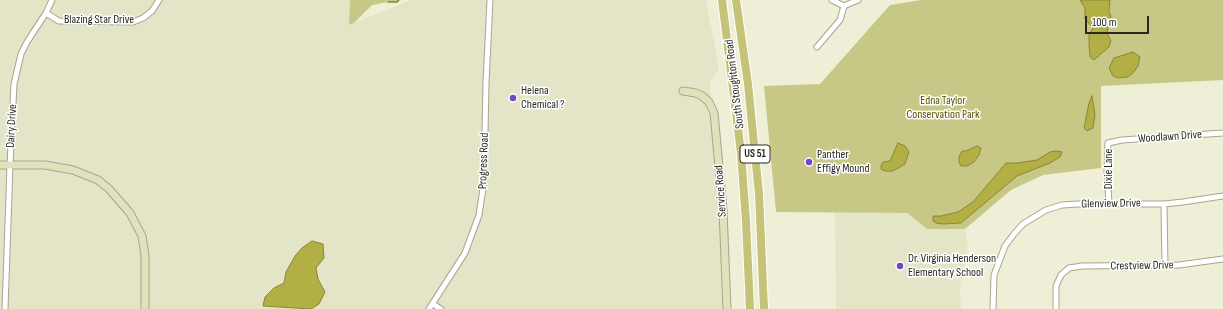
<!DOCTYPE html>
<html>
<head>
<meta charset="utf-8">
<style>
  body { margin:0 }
  #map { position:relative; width:1223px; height:309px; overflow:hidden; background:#efefd8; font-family:"Sofia Sans Condensed",sans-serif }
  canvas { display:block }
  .scale { position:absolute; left:1085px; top:16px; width:64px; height:18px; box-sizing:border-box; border:2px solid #2a2a22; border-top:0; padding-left:5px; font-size:12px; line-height:14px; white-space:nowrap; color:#2a2a22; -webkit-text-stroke:3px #fff; paint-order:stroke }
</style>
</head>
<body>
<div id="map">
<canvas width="1223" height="309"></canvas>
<div class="scale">100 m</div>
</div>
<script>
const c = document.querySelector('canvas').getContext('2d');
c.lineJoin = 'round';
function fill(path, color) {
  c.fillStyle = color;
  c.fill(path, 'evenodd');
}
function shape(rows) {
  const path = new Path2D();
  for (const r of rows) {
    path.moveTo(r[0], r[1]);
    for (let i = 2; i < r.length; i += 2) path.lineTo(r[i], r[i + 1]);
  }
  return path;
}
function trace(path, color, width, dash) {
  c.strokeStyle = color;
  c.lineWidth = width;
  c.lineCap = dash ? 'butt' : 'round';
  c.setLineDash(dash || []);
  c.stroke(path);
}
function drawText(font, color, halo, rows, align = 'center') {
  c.font = font + ' "Sofia Sans Condensed",sans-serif';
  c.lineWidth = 3;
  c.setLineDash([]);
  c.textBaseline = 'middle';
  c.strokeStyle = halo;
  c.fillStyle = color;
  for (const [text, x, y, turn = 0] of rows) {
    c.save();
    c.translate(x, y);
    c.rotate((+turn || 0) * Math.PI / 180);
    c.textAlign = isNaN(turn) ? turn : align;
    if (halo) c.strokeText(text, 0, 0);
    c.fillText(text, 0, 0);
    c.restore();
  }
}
const built = shape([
  [0,0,350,0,349,25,411,0,706,0,719,69,710,83,727,309,0,309],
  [835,212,907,213,927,229,965,229,968,245,960,288,961,309,836,309]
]);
const green = shape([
  [350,0,399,0,397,2,388,2,372,5,354,23,349,25],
  [921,0,1223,0,1223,80,1101,86,1101,168,1043,175,1011,190,965,229,927,229,907,213,776,212,764,86,820,84,890,5]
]);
const water = shape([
  [1080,0,1110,0,1109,12,1111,16,1107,33,1111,41,1109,47,1094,60,1090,57,1089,44,1089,35,1093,28,1085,19,1085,8,1080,0],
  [1133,52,1140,57,1138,66,1133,73,1128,77,1118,78,1113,76,1109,68,1114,58,1133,52],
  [1092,96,1095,115,1093,128,1087,131,1084,128,1089,103,1092,96],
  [898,143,905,146,909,152,905,164,893,171,885,171,881,169,881,166,883,162,890,161,898,143],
  [977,146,981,148,979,155,974,162,967,166,961,166,959,162,959,157,962,151,966,151,977,146],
  [1056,151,1062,152,1060,157,1050,163,1017,176,961,223,943,224,936,223,933,221,933,216,941,216,958,212,973,202,1006,163,1017,163,1037,160,1050,152,1056,151],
  [312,241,323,244,324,258,316,268,318,279,325,292,319,304,311,309,263,306,265,297,274,288,284,283,286,272,295,256,302,248,312,241]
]);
const stream = shape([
  [388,2,397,2,399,0]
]);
const street = shape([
  [832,0,844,6,858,0],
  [46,13,59,21,133,22,143,18,152,11,159,0],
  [817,47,840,20,844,6],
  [1109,203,1107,171,1108,143,1122,140,1223,133],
  [1164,204,1165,265],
  [433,304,441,309],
  [5,309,10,165,14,84,21,54,27,42,46,13,52,0],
  [429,309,465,253,479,215,484,182,486,83,490,0],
  [993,309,994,275,1005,246,1014,234,1023,224,1046,210,1062,205,1078,204,1164,204,1183,202,1223,196],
  [1056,309,1056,286,1061,275,1069,268,1082,266,1179,265,1223,259]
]);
const secondary = shape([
  [683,91,696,93,702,96,709,102,714,113,723,210,727,309],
  [0,165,45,165,73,170,98,180,109,189,130,213,142,236,145,256,145,309]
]);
const primary = shape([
  [722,0,741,153,746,221,750,309],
  [736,0,748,84,759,194,764,309]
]);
const markers = [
  [513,98,4,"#7346be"],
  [809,162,4,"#7346be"],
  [900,266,4,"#7346be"]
];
const shields = [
  [755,154,30]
];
const shieldNames = [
  ["US 51",755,154]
];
const streetNames = [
  ["Blazing Star Drive",99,20],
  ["South Stoughton Road",735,84,-97],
  ["Dairy Drive",12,126,-87],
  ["Woodlawn Drive",1170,137,-4],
  ["Progress Road",484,161,-88],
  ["Dixie Lane",1109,169,-90],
  ["Service Road",721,191,-94],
  ["Glenview Drive",1111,204,-1],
  ["Crestview Drive",1142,266,-1]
];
const poiNames = [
  ["Helena",521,91],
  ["Chemical ?",521,105],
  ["Panther",817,155],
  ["Effigy Mound",817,169],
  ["Dr. Virginia Henderson",908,259],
  ["Elementary School",908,273]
];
const parkNames = [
  ["Edna Taylor",943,101],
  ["Conservation Park",943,115]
];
fill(built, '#e4e5c7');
fill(green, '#c8c886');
fill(water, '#b2af45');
trace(water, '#89873a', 1);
trace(stream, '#89873a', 1.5);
trace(street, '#a6a691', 7);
trace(secondary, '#a6a691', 9);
trace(primary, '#fff', 10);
trace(street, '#fff', 5);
trace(secondary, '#e2e1bc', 7);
trace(primary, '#c5c378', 8);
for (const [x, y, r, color] of markers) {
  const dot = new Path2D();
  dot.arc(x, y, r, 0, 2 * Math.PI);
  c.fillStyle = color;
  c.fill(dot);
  trace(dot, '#fff', 1.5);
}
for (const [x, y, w] of shields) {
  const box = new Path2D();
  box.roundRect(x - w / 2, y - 9, w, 18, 3);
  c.fillStyle = '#fff';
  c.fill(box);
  trace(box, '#2a2a22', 1);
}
drawText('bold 11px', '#2a2a22', null, shieldNames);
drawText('12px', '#2a2a22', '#fff', streetNames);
drawText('12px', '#2a2a22', '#fff', poiNames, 'left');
drawText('12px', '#565400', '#fff', parkNames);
</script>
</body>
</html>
